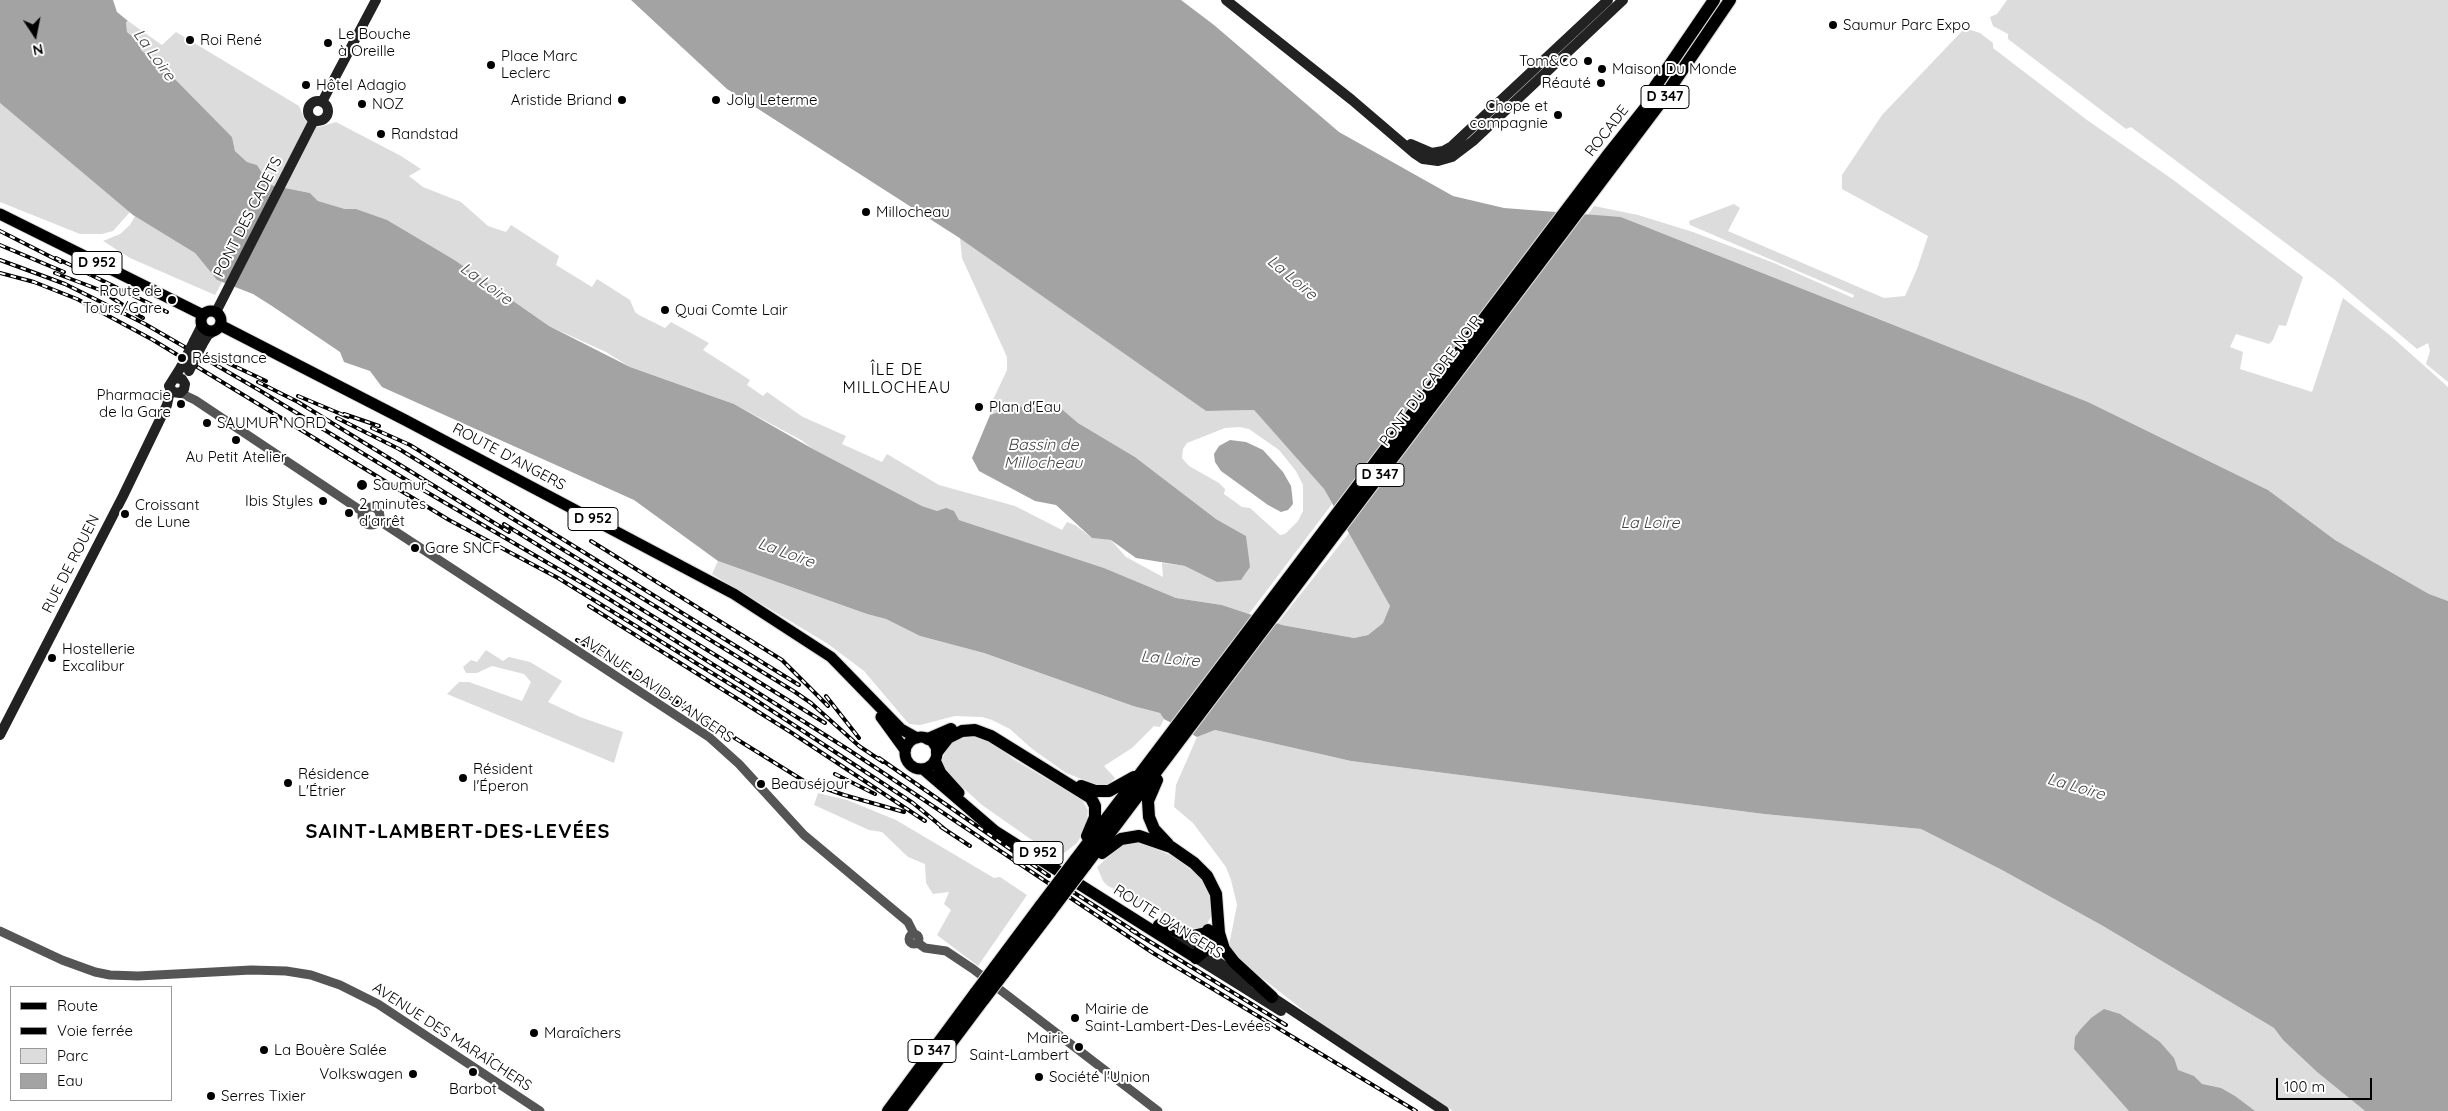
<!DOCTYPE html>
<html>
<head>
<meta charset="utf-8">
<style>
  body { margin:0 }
  #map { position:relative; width:2448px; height:1111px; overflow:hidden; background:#fff; font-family:Quicksand,sans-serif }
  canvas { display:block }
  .legend { position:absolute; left:10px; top:986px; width:162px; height:115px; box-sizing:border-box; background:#fff; border:1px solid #999; margin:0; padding:6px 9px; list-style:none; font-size:15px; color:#000 }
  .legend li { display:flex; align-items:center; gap:10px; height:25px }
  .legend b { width:25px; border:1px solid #999 }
  .north { position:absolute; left:10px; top:10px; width:50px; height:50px; -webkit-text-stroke:4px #fff; paint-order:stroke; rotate:169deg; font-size:14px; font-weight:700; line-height:20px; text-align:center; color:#000 }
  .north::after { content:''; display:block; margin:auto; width:18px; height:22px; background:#000; clip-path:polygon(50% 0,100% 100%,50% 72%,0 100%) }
  .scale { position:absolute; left:2276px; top:1078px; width:96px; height:22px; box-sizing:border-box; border:2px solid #000; border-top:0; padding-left:6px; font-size:15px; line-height:18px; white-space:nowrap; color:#000; -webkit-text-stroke:4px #fff; paint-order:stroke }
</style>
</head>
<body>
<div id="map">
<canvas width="2448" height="1111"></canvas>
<ul class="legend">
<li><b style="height:6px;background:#000"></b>Route</li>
<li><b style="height:6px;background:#000"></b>Voie ferrée</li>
<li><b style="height:14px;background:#dcdcdc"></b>Parc</li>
<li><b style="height:14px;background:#a3a3a3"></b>Eau</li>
</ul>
<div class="north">N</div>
<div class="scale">100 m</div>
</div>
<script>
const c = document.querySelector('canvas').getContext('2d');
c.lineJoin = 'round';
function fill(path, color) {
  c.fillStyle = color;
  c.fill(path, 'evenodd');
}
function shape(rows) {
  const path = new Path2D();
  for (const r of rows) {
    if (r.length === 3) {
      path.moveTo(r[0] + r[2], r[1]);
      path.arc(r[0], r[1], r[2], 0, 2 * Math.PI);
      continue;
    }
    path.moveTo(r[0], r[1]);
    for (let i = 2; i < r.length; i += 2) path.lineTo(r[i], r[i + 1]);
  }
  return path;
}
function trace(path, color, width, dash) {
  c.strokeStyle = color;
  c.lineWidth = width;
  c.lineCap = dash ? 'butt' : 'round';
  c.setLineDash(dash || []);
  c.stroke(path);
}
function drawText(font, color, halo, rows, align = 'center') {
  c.font = font + ' Quicksand,sans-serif';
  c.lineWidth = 4;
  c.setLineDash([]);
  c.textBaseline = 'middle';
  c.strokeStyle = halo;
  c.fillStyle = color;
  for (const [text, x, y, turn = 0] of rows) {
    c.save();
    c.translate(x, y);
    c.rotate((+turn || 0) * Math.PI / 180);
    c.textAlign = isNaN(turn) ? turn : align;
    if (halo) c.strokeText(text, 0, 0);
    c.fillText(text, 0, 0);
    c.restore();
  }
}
const green = shape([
  [2007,0,2448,0,2448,382,2426,364,2430,351,2428,343,2417,349,2335,280,2131,127,2126,129,2008,39,2008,34,1993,26,1990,17,1997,14],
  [128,21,162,45,176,32,299,106,305,120,319,127,336,122,401,156,421,169,409,176,423,187,461,202,488,226,506,232,511,225,559,256,556,265,592,287,597,279,630,300,635,312,639,315,665,328,671,322,709,343,703,350,750,380,747,385,763,396,767,392,803,417,846,436,842,444,882,462,887,454,939,485,1015,506,1062,530,1067,522,1075,525,1092,538,1111,540,1126,557,1163,577,1162,563,1186,566,1217,582,1246,536,1216,519,1135,457,1078,423,1057,405,1035,408,1016,406,990,415,990,406,1007,370,1007,357,962,258,960,238,1206,411,1254,410,1324,489,1332,504,1249,614,1222,605,1176,598,1104,568,959,520,954,511,937,511,922,506,813,449,801,440,734,404,630,367,606,352,549,326,456,261,356,209,345,209,318,201,310,193,270,185,257,165,247,162,235,151,232,137,170,74,141,50,139,42,127,32,126,22],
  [1240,427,1249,429,1279,450,1296,471,1303,485,1303,511,1298,521,1285,534,1280,535,1250,508,1242,507,1224,494,1225,489,1219,483,1189,466,1182,458,1183,449,1187,443,1225,428],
  [1965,28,1980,33,1993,43,1993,48,2087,120,2172,179,2303,277,2286,326,2279,325,2273,340,2269,344,2236,334,2230,347,2243,352,2240,369,2312,392,2343,298,2392,337,2448,387,2448,601,2429,594,2335,540,2268,490,2088,402,1621,217,1587,216,1594,206,1638,215,1693,232,1774,263,1853,298,1854,295,1690,225,1689,221,1734,204,1740,208,1728,231,1884,298,1905,296,1917,269,1928,236,1842,189,1842,175,1882,115],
  [0,103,130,212,113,231,102,234,80,234,0,202],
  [135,216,195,253,217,280,222,282,215,295,130,258,103,241,120,234,130,225],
  [1349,533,1390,606,1383,623,1368,635,1354,638,1277,624],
  [718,561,867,614,886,619,920,636,984,653,1133,706,1160,713,1164,719,1160,727,1154,726,1132,748,1104,766,1115,778,1105,788,1066,773,1031,748,1010,729,992,720,982,717,955,716,920,725,909,724,864,671,828,644,712,574],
  [486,650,503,661,509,657,530,662,562,681,548,702,580,717,623,732,614,763,447,694,459,682,469,682,522,701,531,682,524,674,492,666,477,673,466,673,463,667,471,660,477,662],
  [1215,730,1351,761,1764,814,1921,829,2002,870,2103,926,2274,1028,2283,1040,2317,1072,2365,1111,1453,1111,1331,1032,1234,956,1229,945,1237,905,1231,880,1226,867,1193,823,1174,807,1176,785,1197,737],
  [972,733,989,739,1013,759,1082,800,1088,810,1086,827,1077,843,1059,857,1049,852,982,805,947,773,941,763,947,747,957,737],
  [818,793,847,800,896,820,994,878,1000,877,1027,895,978,966,937,935,951,910,944,904,949,892,933,894,926,883,925,864,908,857,882,832,869,830,814,805],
  [1132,842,1144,843,1174,857,1195,873,1208,887,1213,904,1212,914,1207,924,1200,928,1192,928,1108,886,1103,881,1097,867,1112,854,1117,846]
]);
const water = shape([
  [0,0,113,0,117,12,128,21,126,22,127,32,139,42,141,50,170,74,232,137,235,151,247,162,257,165,270,185,310,193,318,201,345,209,356,209,387,220,456,261,549,326,630,367,734,404,813,449,922,506,937,511,946,508,954,511,959,520,1104,568,1176,598,1222,605,1282,625,1354,638,1368,635,1383,623,1390,606,1324,489,1254,410,1206,411,958,237,727,89,631,0,1181,0,1214,25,1339,132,1453,196,1504,208,1621,217,2088,402,2268,490,2335,540,2429,594,2448,601,2448,1111,2365,1111,2317,1072,2283,1040,2274,1028,2103,926,2002,870,1921,829,1764,814,1351,761,1215,730,1197,737,1164,719,1160,713,1133,706,984,653,920,636,886,619,867,614,718,561,634,500,382,387,370,371,344,362,340,352,272,306,253,294,217,280,195,253,133,215,0,103],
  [1057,405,1078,423,1135,457,1216,519,1246,536,1250,567,1241,580,1217,582,1185,566,1136,558,1111,540,1092,538,1056,505,1035,501,979,471,972,458,990,415,1016,406,1035,408],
  [1230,440,1246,442,1263,450,1283,472,1291,486,1292,494,1293,504,1288,510,1281,512,1268,505,1221,471,1215,462,1214,454,1219,446],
  [2104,1009,2120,1014,2160,1042,2174,1058,2178,1070,2194,1076,2202,1084,2221,1088,2235,1096,2255,1111,2129,1111,2074,1049,2075,1037,2080,1030,2091,1018]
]);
const tertiary = shape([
  [180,393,195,400,363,512],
  [371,516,9],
  [378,520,709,737,739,764,804,835,908,922,914,934],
  [0,931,62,960,95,972,110,975,138,976,251,970,286,971,311,975,340,985,378,1004,540,1111],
  [914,939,5],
  [918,943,925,948,946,951,973,969,1158,1111]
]);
const secondary = shape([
  [1226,0,1352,100,1414,153,1423,159,1438,161,1452,157,1473,141,1623,0],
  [318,111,10],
  [322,102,376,0],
  [1411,144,1432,153,1443,151,1452,146,1608,0],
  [216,312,314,120],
  [194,341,202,325],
  [202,345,208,335,214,331],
  [175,378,182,379,185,384,184,389,180,393,173,392,169,386,181,367],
  [0,735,123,496,167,405,170,390],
  [1171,933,1250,982],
  [1196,958,1281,1011],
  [1266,993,1444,1111]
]);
const primary = shape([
  [0,214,203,315],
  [211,321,10],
  [220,325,405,420,734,594,831,657,901,729,917,738],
  [881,717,905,750],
  [921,753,16],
  [935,760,941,773,959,793],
  [923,769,995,831,1196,958]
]);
const trunk = shape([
  [1648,97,1714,0],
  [928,739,951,729],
  [937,752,948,738,962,731,975,730,991,736,1091,798,1095,806,1095,817,1087,836],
  [1157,780,1148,801,1149,817,1154,829,1168,844],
  [1081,786,1095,791,1109,791,1134,777],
  [1102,853,1121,839,1139,836,1171,847,1194,863,1207,876,1216,894,1219,933,1224,949,1234,962,1272,997],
  [1075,860,1607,156,1658,92],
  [1085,866,1658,106,1730,0],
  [1159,925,1192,936,1206,933],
  [1196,958,1208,930],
  [1196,958,1212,944,1219,933],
  [994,968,1041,905],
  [1003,974,1051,911],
  [888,1111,976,992],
  [900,1111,984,999]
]);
const rail = shape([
  [0,231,61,262],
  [0,245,64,272],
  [56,258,167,312],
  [0,260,65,284,145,324,259,390,418,487,601,594,849,750,1153,953,1416,1111],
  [0,273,34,282,77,299,153,340,449,520,558,578,751,697,913,803,947,831],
  [55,273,100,290,143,318],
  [217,358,266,381],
  [258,382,298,402,509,532],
  [298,396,348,417],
  [344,414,379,426],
  [337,418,399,449,795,692,811,703,859,746,883,762],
  [372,428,410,445,799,685],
  [504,524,825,723],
  [591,541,782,660,828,706],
  [589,606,792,733,925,821],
  [577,640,804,781,844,795,904,812],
  [826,696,859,738],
  [879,758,1049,876],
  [835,774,875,794],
  [941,827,970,846],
  [1070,890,1137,933],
  [1131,930,1286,1025]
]);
const secondaryBridge = shape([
  [181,367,194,341],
  [189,371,202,345]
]);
const trunkBridge = shape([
  [1041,905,1075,860],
  [1051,911,1085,866],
  [976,992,994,968],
  [984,999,1003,974]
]);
const markers = [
  [1833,25,5,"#000"],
  [190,40,5,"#000"],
  [328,43,5,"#000"],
  [1588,61,5,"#000"],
  [491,65,5,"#000"],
  [1602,69,5,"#000"],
  [1601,83,5,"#000"],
  [306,85,5,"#000"],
  [622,100,5,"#000"],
  [716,100,5,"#000"],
  [362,104,5,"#000"],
  [1558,115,5,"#000"],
  [381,134,5,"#000"],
  [866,212,5,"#000"],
  [172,300,5,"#000"],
  [665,310,5,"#000"],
  [182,358,5,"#000"],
  [181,404,5,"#000"],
  [979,407,5,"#000"],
  [207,423,5,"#000"],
  [236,440,5,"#000"],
  [362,485,6,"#000"],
  [323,501,5,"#000"],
  [349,513,5,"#000"],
  [125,514,5,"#000"],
  [415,548,5,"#000"],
  [52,658,5,"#000"],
  [463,778,5,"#000"],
  [288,783,5,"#000"],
  [761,784,5,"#000"],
  [1075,1018,5,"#000"],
  [534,1033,5,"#000"],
  [1079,1047,5,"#000"],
  [264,1050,5,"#000"],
  [473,1072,5,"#000"],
  [413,1074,5,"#000"],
  [1039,1077,5,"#000"],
  [211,1096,5,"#000"]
];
const shields = [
  [1665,97,48],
  [97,263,50],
  [1380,475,48],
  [593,519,50],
  [1038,853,50],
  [932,1051,48]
];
const shieldNames = [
  ["D 347",1665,97],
  ["D 952",97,263],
  ["D 347",1380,475],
  ["D 952",593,519],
  ["D 952",1038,853],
  ["D 347",932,1051]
];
const poiNames = [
  ["Saumur Parc Expo",1843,25],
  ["Le Bouche",338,34],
  ["à Oreille",338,51],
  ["Roi René",200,40],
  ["Place Marc",501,56],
  ["Leclerc",501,73],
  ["Tom&Co",1578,61,"right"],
  ["Maison Du Monde",1612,69],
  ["Réauté",1591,83,"right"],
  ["Hôtel Adagio",316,85],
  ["Aristide Briand",612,100,"right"],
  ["Joly Leterme",726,100],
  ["NOZ",372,104],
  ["Chope et",1548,106,"right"],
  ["compagnie",1548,123,"right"],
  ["Randstad",391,134],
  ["Millocheau",876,212],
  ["Route de",162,291,"right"],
  ["Tours/Gare",162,308,"right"],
  ["Quai Comte Lair",675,310],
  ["Résistance",192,358],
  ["Pharmacie",171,395,"right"],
  ["de la Gare",171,412,"right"],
  ["Plan d'Eau",989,407],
  ["SAUMUR NORD",217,423],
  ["Au Petit Atelier",236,457,"center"],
  ["Saumur",373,485],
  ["Ibis Styles",313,501,"right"],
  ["2 minutes",359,504],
  ["d'arrêt",359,521],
  ["Croissant",135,505],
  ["de Lune",135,522],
  ["Gare SNCF",425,548],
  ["Hostellerie",62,649],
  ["Excalibur",62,666],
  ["Résident",473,769],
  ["l'Éperon",473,786],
  ["Résidence",298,774],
  ["L'Étrier",298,791],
  ["Beauséjour",771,784],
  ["Mairie de",1085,1009],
  ["Saint-Lambert-Des-Levées",1085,1026],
  ["Maraîchers",544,1033],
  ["Mairie",1069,1038,"right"],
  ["Saint-Lambert",1069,1055,"right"],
  ["La Bouère Salée",274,1050],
  ["Volkswagen",403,1074,"right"],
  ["Société l'Union",1049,1077],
  ["Barbot",473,1089,"center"],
  ["Serres Tixier",221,1096]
];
const streetNames = [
  ["ROCADE",1607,131,-52],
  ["PONT DES CADETS",248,217,-63],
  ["PONT DU CADRE NOIR",1431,381,-53],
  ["ROUTE D'ANGERS",509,457,28],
  ["RUE DE ROUEN",71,564,-63],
  ["AVENUE DAVID D'ANGERS",657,689,34],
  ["ROUTE D'ANGERS",1168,922,32],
  ["AVENUE DES MARAÎCHERS",452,1037,33]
];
const waterNames = [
  ["La Loire",154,55,54],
  ["La Loire",1292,278,40],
  ["La Loire",486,284,36],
  ["Bassin de",1043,445],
  ["Millocheau",1043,463],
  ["La Loire",1650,523],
  ["La Loire",786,553,20],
  ["La Loire",1170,659,5],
  ["La Loire",2076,787,16]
];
const neighbourhoodNames = [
  ["ÎLE DE",897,370],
  ["MILLOCHEAU",897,388]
];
const districtNames = [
  ["SAINT-LAMBERT-DES-LEVÉES",458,832]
];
fill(green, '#dcdcdc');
fill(water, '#a3a3a3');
trace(primary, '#dbdbdb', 13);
trace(trunk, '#dbdbdb', 14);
trace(tertiary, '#555', 9);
trace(secondary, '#222', 10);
trace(primary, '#000', 11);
trace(trunk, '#000', 12);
trace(rail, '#000', 4);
trace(rail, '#fff', 2, [5.5]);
trace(trunkBridge, '#dbdbdb', 14, []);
trace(secondaryBridge, '#222', 10);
trace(trunkBridge, '#000', 12);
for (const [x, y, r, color] of markers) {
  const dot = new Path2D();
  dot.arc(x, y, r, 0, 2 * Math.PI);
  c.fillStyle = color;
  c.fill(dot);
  trace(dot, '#fff', 2);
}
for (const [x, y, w] of shields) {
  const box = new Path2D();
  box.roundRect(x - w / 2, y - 11.5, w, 23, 4);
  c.fillStyle = '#fff';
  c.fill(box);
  trace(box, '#000', 1);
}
drawText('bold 14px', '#000', null, shieldNames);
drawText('15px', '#000', '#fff', poiNames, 'left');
drawText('15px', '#000', '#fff', streetNames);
drawText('italic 16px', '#444', '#fff', waterNames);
c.letterSpacing = '1px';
drawText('16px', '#000', '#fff', neighbourhoodNames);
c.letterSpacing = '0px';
c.letterSpacing = '1px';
drawText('bold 20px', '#000', '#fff', districtNames);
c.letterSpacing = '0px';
</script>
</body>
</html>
